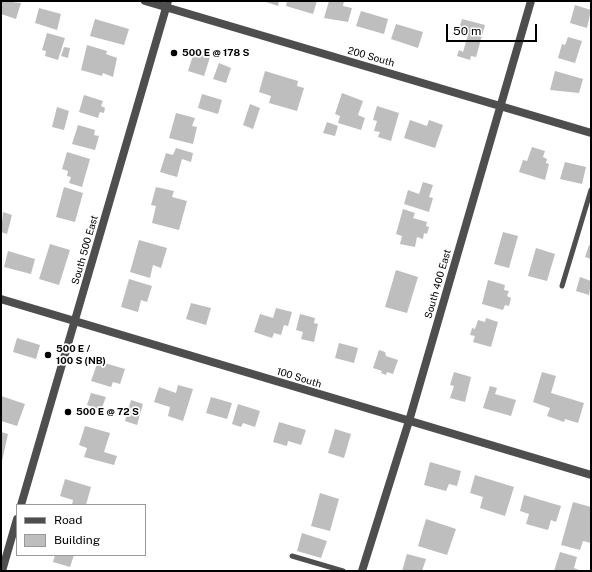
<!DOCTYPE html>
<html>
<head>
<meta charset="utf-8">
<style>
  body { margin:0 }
  #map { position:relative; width:592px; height:572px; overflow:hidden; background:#fff; font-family:"Public Sans",sans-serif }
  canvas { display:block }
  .frame { position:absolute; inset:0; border:2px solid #000; pointer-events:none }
  .legend { position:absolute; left:16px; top:504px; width:130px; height:52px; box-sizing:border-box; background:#fff; border:1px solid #999; margin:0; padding:5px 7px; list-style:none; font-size:12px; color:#000 }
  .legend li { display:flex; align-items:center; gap:8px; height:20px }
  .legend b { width:20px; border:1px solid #999 }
  .scale { position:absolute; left:446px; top:24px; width:91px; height:18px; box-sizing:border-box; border:2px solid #000; border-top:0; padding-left:5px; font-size:12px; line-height:14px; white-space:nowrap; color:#000; -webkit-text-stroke:3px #fff; paint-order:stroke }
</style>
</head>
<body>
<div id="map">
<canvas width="592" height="572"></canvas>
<div class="frame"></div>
<ul class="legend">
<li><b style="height:5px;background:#4e4e4e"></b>Road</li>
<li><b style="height:11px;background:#bebebe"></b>Building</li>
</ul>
<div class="scale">50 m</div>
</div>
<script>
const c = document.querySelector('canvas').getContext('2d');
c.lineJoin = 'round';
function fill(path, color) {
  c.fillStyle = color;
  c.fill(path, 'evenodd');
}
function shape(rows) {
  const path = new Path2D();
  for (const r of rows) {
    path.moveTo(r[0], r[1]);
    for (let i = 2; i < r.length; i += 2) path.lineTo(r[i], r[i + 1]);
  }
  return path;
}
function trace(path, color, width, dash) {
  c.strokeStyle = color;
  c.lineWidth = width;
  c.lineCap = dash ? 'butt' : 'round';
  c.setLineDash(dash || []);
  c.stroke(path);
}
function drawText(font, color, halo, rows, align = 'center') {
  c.font = font + ' "Public Sans",sans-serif';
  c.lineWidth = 3.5;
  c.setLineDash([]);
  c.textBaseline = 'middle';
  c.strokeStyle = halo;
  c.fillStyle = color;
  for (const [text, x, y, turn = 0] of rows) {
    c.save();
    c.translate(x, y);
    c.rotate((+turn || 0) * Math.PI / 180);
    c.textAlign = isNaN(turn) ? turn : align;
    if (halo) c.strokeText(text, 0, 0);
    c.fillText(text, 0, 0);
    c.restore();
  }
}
const building = shape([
  [2,1,21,3,16,19,1,14],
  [263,1,279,1,278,6],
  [287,1,317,1,313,14,286,6],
  [329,1,344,1,343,6,352,8,348,22,324,18],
  [575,5,591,10,587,28,570,23],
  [39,8,61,14,57,30,35,23],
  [361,11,388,19,384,34,356,26],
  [95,19,129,29,124,45,90,36],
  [462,19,485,25,476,57,471,56,470,60,457,56,459,50,463,52,468,35,458,32],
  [396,24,423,32,418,48,391,39],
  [47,33,65,38,58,60,45,56,46,51,42,50],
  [568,37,582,41,575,63,558,58,562,44,565,45],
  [87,45,107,51,106,54,117,58,113,77,103,73,102,76,81,70],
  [64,47,70,48,68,58,61,56],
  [194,52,210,57,204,76,188,71],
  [219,63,231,68,226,83,213,79],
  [265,71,298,81,297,86,304,88,297,111,269,103,271,96,259,92],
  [555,71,583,79,579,93,550,90],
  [342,93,363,101,358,115,365,118,361,130,338,123,340,116,335,114],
  [202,94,222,100,218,114,198,108],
  [84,95,103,101,101,106,105,108,104,113,100,112,98,118,79,112],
  [250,104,260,108,253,129,243,125],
  [377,106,399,113,391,141,378,137,380,132,374,131,377,121,373,120],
  [57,107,69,111,64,130,52,127],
  [176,113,195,118,192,126,197,127,193,144,169,138],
  [410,120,427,126,429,120,443,125,435,148,404,138],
  [327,122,338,126,335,136,323,133],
  [78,125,95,130,94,135,99,136,95,150,72,144],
  [532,147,545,151,543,157,547,159,546,163,549,164,545,180,519,172,523,160,527,161],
  [176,148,193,153,191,162,182,159,177,177,160,172,166,153,173,155],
  [67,152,90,159,82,187,69,183,71,177,67,176,68,171,62,169],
  [565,162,586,167,582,184,560,179],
  [423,182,433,185,429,197,433,198,429,212,404,204,408,190,419,194],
  [64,187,83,193,75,222,56,217],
  [156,187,174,191,172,197,187,201,179,230,152,223,156,206,151,205],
  [403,209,415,213,413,218,427,222,426,226,429,227,427,234,424,233,423,239,417,237,415,247,400,244,402,236,396,234],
  [3,212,12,215,7,234,1,232],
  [503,232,518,236,509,268,494,264],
  [139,240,167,248,161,268,153,265,150,278,130,272],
  [50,244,70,250,59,285,39,279],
  [589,245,591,246,591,259,585,257],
  [536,248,555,254,547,281,528,276],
  [8,251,35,259,31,274,4,267],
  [396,270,418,277,407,313,385,307],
  [580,277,591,281,589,295,576,291],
  [129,279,152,286,147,302,141,300,138,312,121,307],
  [488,280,505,285,504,290,509,291,507,296,511,298,509,306,505,305,503,310,482,304],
  [191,303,211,308,206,325,186,319],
  [276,308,292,312,288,326,284,325,281,335,274,333,272,338,254,332,260,314,273,318],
  [300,314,315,318,314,323,318,324,314,342,301,339,303,332,296,330],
  [486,318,498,322,491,347,473,342,475,336,470,335,472,328,475,329,478,320,485,322],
  [17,338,40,345,36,359,13,352],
  [339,343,358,348,354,363,335,358],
  [379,350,385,352,386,356,398,360,393,374,387,372,386,375,381,373,382,371,373,368],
  [98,361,125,369,120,384,113,382,111,387,91,381],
  [454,372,471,377,465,402,450,398,454,386,450,385],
  [542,372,556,376,551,393,584,403,578,423,565,419,564,422,547,416,550,408,533,402],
  [178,385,193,389,183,421,168,416,170,407,154,402,159,387,176,393],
  [490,386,497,388,495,394,516,400,511,416,483,408],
  [91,393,106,397,101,410,87,405],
  [1,396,25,404,17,426,1,421],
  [211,397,232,403,227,419,206,413],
  [131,400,143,404,137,425,125,421],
  [238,404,260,411,255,427,243,423,241,427,232,424],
  [279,422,306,430,301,445,288,441,287,446,273,442],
  [85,426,110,433,104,452,117,456,114,465,84,457,87,448,79,445],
  [335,429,351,434,344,458,328,453],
  [1,432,8,434,2,461,1,461],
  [430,462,461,471,457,486,449,484,446,491,424,485],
  [475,475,514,487,505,516,480,508,483,497,470,493],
  [65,479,91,487,86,505,72,505,73,500,60,496],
  [320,493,339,499,330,531,311,526],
  [524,495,561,506,556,522,551,520,548,530,526,524,529,514,520,511],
  [573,502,591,507,591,543,583,541,580,550,561,545],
  [426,519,456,529,447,555,418,546],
  [302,533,327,541,321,558,297,551],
  [560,552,577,557,574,568,582,571,554,571],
  [407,554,426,559,422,571,402,571],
  [55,555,74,555,70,567,53,562]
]);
const service = shape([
  [562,286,591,190],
  [292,556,343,571]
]);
const minor = shape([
  [145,1,591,133],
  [1,299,591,475],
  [362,571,409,421,531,1]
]);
const tertiary = shape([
  [21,505,168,1],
  [2,571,17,519]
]);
const markers = [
  [174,53,4,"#000"],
  [48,355,4,"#000"],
  [68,412,4,"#000"]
];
const poiNames = [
  ["500 E @ 178 S",182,53],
  ["500 E /",56,349],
  ["100 S (NB)",56,361],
  ["500 E @ 72 S",76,412]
];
const streetNames = [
  ["200 South",371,57,16],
  ["South 500 East",85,250,-74],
  ["South 400 East",438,284,-74],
  ["100 South",299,378,17]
];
fill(building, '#bebebe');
trace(service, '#4e4e4e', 5);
trace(minor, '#4e4e4e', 8);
trace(tertiary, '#4e4e4e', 8);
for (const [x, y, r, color] of markers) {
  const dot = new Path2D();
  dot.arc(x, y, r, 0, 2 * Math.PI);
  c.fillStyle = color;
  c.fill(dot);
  trace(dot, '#fff', 1.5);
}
drawText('bold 10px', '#000', '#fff', poiNames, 'left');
drawText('10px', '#000', '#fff', streetNames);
</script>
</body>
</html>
